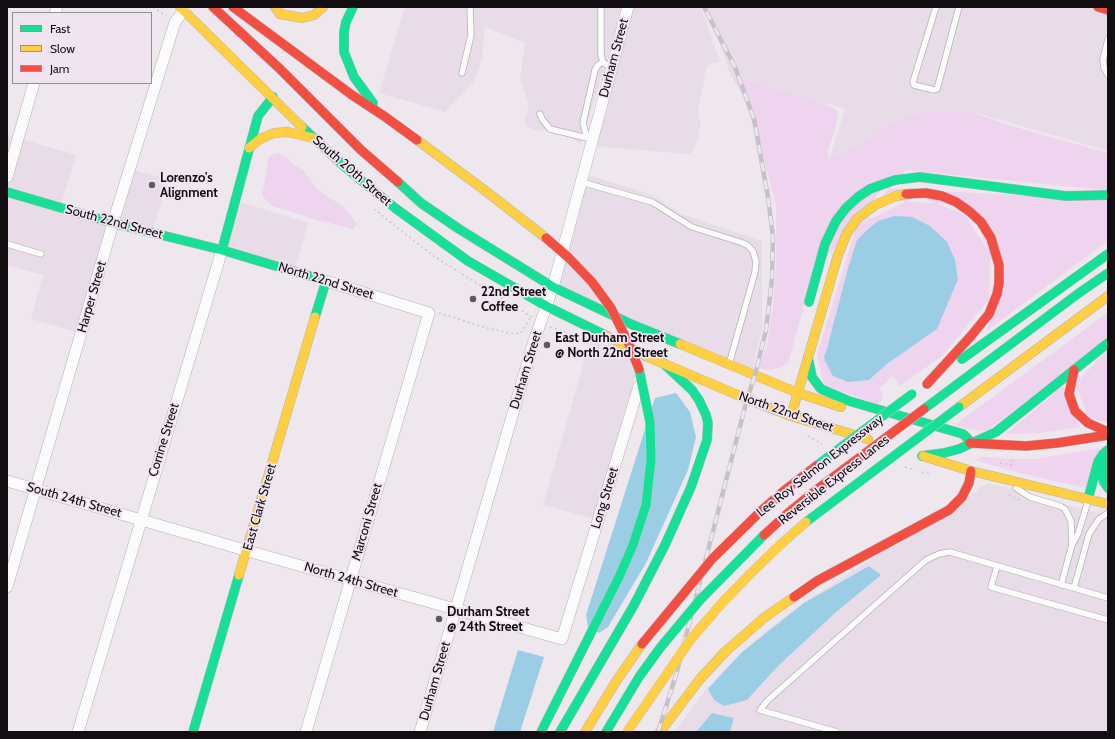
<!DOCTYPE html>
<html>
<head>
<meta charset="utf-8">
<style>
  body { margin:0 }
  #map { position:relative; width:1115px; height:739px; overflow:hidden; background:#eee7ee; font-family:Cabin,sans-serif }
  canvas { display:block }
  .frame { position:absolute; inset:0; border:8px solid #110d11; pointer-events:none }
  .legend { position:absolute; left:12px; top:12px; width:140px; height:72px; box-sizing:border-box; background:#f1e4f1; border:1px solid #978e97; margin:0; padding:5px 7px; list-style:none; font-size:12px; color:#110d11 }
  .legend li { display:flex; align-items:center; gap:8px; height:20px }
  .legend b { width:20px; border:1px solid #978e97 }
</style>
</head>
<body>
<div id="map">
<canvas width="1115" height="739"></canvas>
<div class="frame"></div>
<ul class="legend">
<li><b style="height:5px;background:#16e098"></b>Fast</li>
<li><b style="height:5px;background:#ffcf43"></b>Slow</li>
<li><b style="height:5px;background:#f24e42"></b>Jam</li>
</ul>
</div>
<script>
const c = document.querySelector('canvas').getContext('2d');
c.lineJoin = 'round';
function fill(path, color) {
  c.fillStyle = color;
  c.fill(path, 'evenodd');
}
function shape(rows) {
  const path = new Path2D();
  for (const r of rows) {
    path.moveTo(r[0], r[1]);
    for (let i = 2; i < r.length; i += 2) path.lineTo(r[i], r[i + 1]);
  }
  return path;
}
function trace(path, color, width, dash) {
  c.strokeStyle = color;
  c.lineWidth = width;
  c.lineCap = dash ? 'butt' : 'round';
  c.setLineDash(dash || []);
  c.stroke(path);
}
function drawText(font, color, halo, rows, align = 'center') {
  c.font = font + ' Cabin,sans-serif';
  c.lineWidth = 3.5;
  c.setLineDash([]);
  c.textBaseline = 'middle';
  c.strokeStyle = halo;
  c.fillStyle = color;
  for (const [text, x, y, turn = 0] of rows) {
    c.save();
    c.translate(x, y);
    c.rotate((+turn || 0) * Math.PI / 180);
    c.textAlign = isNaN(turn) ? turn : align;
    if (halo) c.strokeText(text, 0, 0);
    c.fillText(text, 0, 0);
    c.restore();
  }
}
const built = shape([
  [405,7,622,7,581,145,562,131,532,130,524,122,529,106,520,78,525,43,485,27,482,59,475,80,445,112,379,93],
  [629,7,700,7,705,18,720,62,709,64,706,70,698,110,701,124,697,142,690,154,589,146],
  [705,7,1092,7,1108,12,1108,151,966,110,924,111,888,124,857,146,829,160,845,109,731,76,714,28],
  [7,135,76,155,61,205,7,190],
  [129,169,168,179,152,233,114,223,80,333,31,319,43,275,7,265,7,192,114,221],
  [582,173,652,195,681,214,762,241,762,330,751,374,551,282],
  [234,200,308,223,294,272,221,251],
  [591,337,640,360,602,489,595,519,543,505],
  [989,484,1009,487,1030,500,1071,512,1067,505,1108,515,1108,732,674,732,704,692,720,674,744,650,772,626,804,602,977,491,981,486]
]);
const green = shape([
  [731,76,818,101,837,110,838,117,834,133,828,150,829,160,857,146,888,124,924,111,966,110,1008,125,1108,153,1108,189,1103,190,906,170,813,272,789,360,787,364,779,368,771,370,764,369,759,368,765,349,767,349,774,297,776,267,776,204,759,142,742,93],
  [278,153,287,158,294,165,303,170,318,190,345,208,357,224,353,229,314,219,273,206,262,196,269,156],
  [883,188,1108,200,1108,241,986,331,1004,289,970,205,873,200],
  [918,196,965,215,990,254,989,299,942,356,900,386,893,376,880,388,883,399,877,404,824,385,817,355,857,225],
  [848,268,937,329,887,364,869,380,824,356,827,349,832,329],
  [1108,312,1108,338,987,431,970,429,955,425],
  [1108,349,1108,423,1089,418,1075,384],
  [1063,386,1080,427,1039,433,1006,434],
  [1099,448,1086,488,1023,474,975,460,981,457,1015,459,1036,459]
]);
const water = shape([
  [895,216,912,217,930,226,947,242,955,260,958,279,937,329,887,364,869,380,848,382,833,376,825,361,824,356,827,349,832,329,848,268,857,240,867,230,878,221],
  [676,393,690,412,696,437,688,470,646,563,608,627,599,633,588,627,586,615,655,398],
  [869,566,881,575,835,613,777,667,747,700,724,706,714,700,708,689,741,653,804,603],
  [518,650,544,657,520,732,493,732],
  [712,713,734,718,730,732,696,732]
]);
const path = shape([
  [153,7,166,16],
  [374,209,432,255,459,272],
  [462,274,532,317],
  [439,313,487,328,514,334,522,332,530,318],
  [550,327,563,331,583,341],
  [808,436,822,444],
  [1000,463,1011,465,1011,460],
  [905,467,915,470],
  [922,472,932,474],
  [1009,495,1022,501]
]);
const lane = shape([
  [601,7,601,55,603,62,607,65,612,67],
  [936,7,913,82,914,85,934,90,937,89,959,7],
  [1108,39,1103,60,1104,68,1108,75],
  [462,73,471,35,470,7],
  [540,114,542,119,550,129,587,138],
  [593,140,587,138,583,123,595,70,598,65,603,62],
  [581,182,652,202,692,227,740,242,747,245,753,251,756,262,755,272,730,361],
  [7,244,41,254],
  [1016,488,1030,497,1060,506,1065,509,1071,521,1072,545],
  [997,566,991,587,1108,620],
  [1061,585,1072,545,1078,534,1088,501],
  [1074,588,1089,534,1099,519,1108,513],
  [837,732,760,710,767,701,926,560,939,554,950,552,1108,598]
]);
const street = shape([
  [55,13,57,7],
  [7,177,34,83],
  [7,481,255,553,562,639,639,386],
  [7,587,116,213,175,22,184,10],
  [78,732,222,250],
  [306,732,429,313,326,281],
  [420,732,534,341,553,287,628,7]
]);
const fast = shape([
  [353,7,346,22,344,32,344,52,354,77,373,103],
  [302,127,345,167,395,208,468,261,546,306,607,336],
  [398,182,421,203,459,229,553,287,633,325,680,344],
  [7,192,113,223,222,250,326,281,315,317],
  [222,250,258,116,273,97],
  [809,302,825,244,836,221,846,208,858,197,870,189,881,185,895,180,920,177,1066,196,1108,195],
  [808,358,812,377,821,389,849,401,963,434,972,443],
  [962,359,1108,254],
  [922,456,944,453,959,449,996,432,1108,343],
  [1105,460,1102,475,1104,482,1108,488],
  [1088,499,1098,462,1103,454,1108,450],
  [193,732,239,575],
  [560,732,634,605,665,545,691,487,707,440,708,423,706,415,699,400,692,390,663,363]
]);
const slow = shape([
  [180,7,302,127],
  [275,7,280,14,302,18,314,15,323,7],
  [417,140,483,189,546,238],
  [249,148,260,139,274,133,288,132,313,138],
  [607,336,648,357,747,399,791,416,868,439],
  [680,344,798,393,841,407],
  [959,407,1108,296],
  [791,416,838,255,847,233,857,219,875,205,896,196,906,194],
  [923,456,971,471,1108,504],
  [239,575,315,317],
  [585,732,617,680,642,644],
  [660,732,700,679,725,652,765,617,794,597]
]);
const jam = shape([
  [213,7,279,68,361,150,398,182],
  [233,7,352,95,384,116,417,140],
  [1098,7,1108,10],
  [906,194,926,193,942,196,956,202,969,211,981,222,991,238,999,265,999,283,997,294,989,314,971,336,927,384],
  [1074,370,1069,394,1075,411,1088,423,1108,432],
  [970,443,1026,446,1057,443,1108,435],
  [794,597,817,581,949,510,962,497,969,483,971,471]
]);
const rail = shape([
  [658,732,676,675,747,399,755,375,766,330,772,279,773,237,768,197,754,119,735,67,704,7]
]);
const fastBridge = shape([
  [924,409,1079,293,1108,273],
  [816,466,912,394],
  [806,522,959,407],
  [541,732,619,577,633,545,646,505,651,460,650,422,639,369],
  [606,732,639,677,660,648,700,600,764,535]
]);
const slowBridge = shape([
  [627,732,691,639,721,604,750,574,780,545,806,522]
]);
const jamBridge = shape([
  [546,238,569,258,592,282,611,308,628,342,639,369],
  [764,535,788,513,820,487,924,409],
  [642,644,713,558,762,510,785,490,816,466]
]);
const markers = [
  [152,185,4,"#5e595e"],
  [473,299,4,"#5e595e"],
  [547,345,4,"#5e595e"],
  [439,619,4,"#5e595e"]
];
const streetNames = [
  ["Durham Street",614,58,-75],
  ["South 20th Street",352,171,41],
  ["South 22nd Street",114,222,15],
  ["North 22nd Street",326,281,17],
  ["Harper Street",92,297,-74],
  ["Durham Street",526,370,-73],
  ["North 22nd Street",786,412,19],
  ["Corrine Street",164,440,-73],
  ["Lee Roy Selmon Expressway",820,466,-38],
  ["Reversible Express Lanes",834,480,-38],
  ["Long Street",605,498,-73],
  ["South 24th Street",74,500,16],
  ["East Clark Street",260,507,-74],
  ["Marconi Street",367,522,-74],
  ["North 24th Street",351,580,16],
  ["Durham Street",435,681,-74]
];
const poiNames = [
  ["Lorenzo's",160,178],
  ["Alignment",160,193],
  ["22nd Street",481,292],
  ["Coffee",481,307],
  ["East Durham Street",555,338],
  ["@ North 22nd Street",555,353],
  ["Durham Street",447,612],
  ["@ 24th Street",447,627]
];
fill(built, '#e9dce9');
fill(green, '#eed4ef');
fill(water, '#9bcee4');
trace(lane, '#b6b1b6', 7);
trace(street, '#b6b1b6', 12);
trace(fast, '#b6b1b6', 10);
trace(slow, '#b6b1b6', 10);
trace(jam, '#b6b1b6', 10);
trace(path, '#cac7ca', 1.5, [2, 3]);
trace(lane, '#fcfbfc', 5.5);
trace(street, '#fcfbfc', 11);
trace(fast, '#16e098', 9);
trace(slow, '#ffcf43', 9);
trace(jam, '#f24e42', 9);
trace(rail, '#c4c2c4', 4.5);
trace(rail, '#f1e4f1', 3, [9]);
trace(fastBridge, '#c9c6c9', 10, []);
trace(slowBridge, '#c9c6c9', 10, []);
trace(jamBridge, '#c9c6c9', 10, []);
trace(fastBridge, '#16e098', 9);
trace(slowBridge, '#ffcf43', 9);
trace(jamBridge, '#f24e42', 9);
for (const [x, y, r, color] of markers) {
  const dot = new Path2D();
  dot.arc(x, y, r, 0, 2 * Math.PI);
  c.fillStyle = color;
  c.fill(dot);
  trace(dot, '#f1e4f1', 1.5);
}
drawText('13px', '#110d11', '#f1e4f1', streetNames);
drawText('bold 13px', '#110d11', '#f1e4f1', poiNames, 'left');
</script>
</body>
</html>
